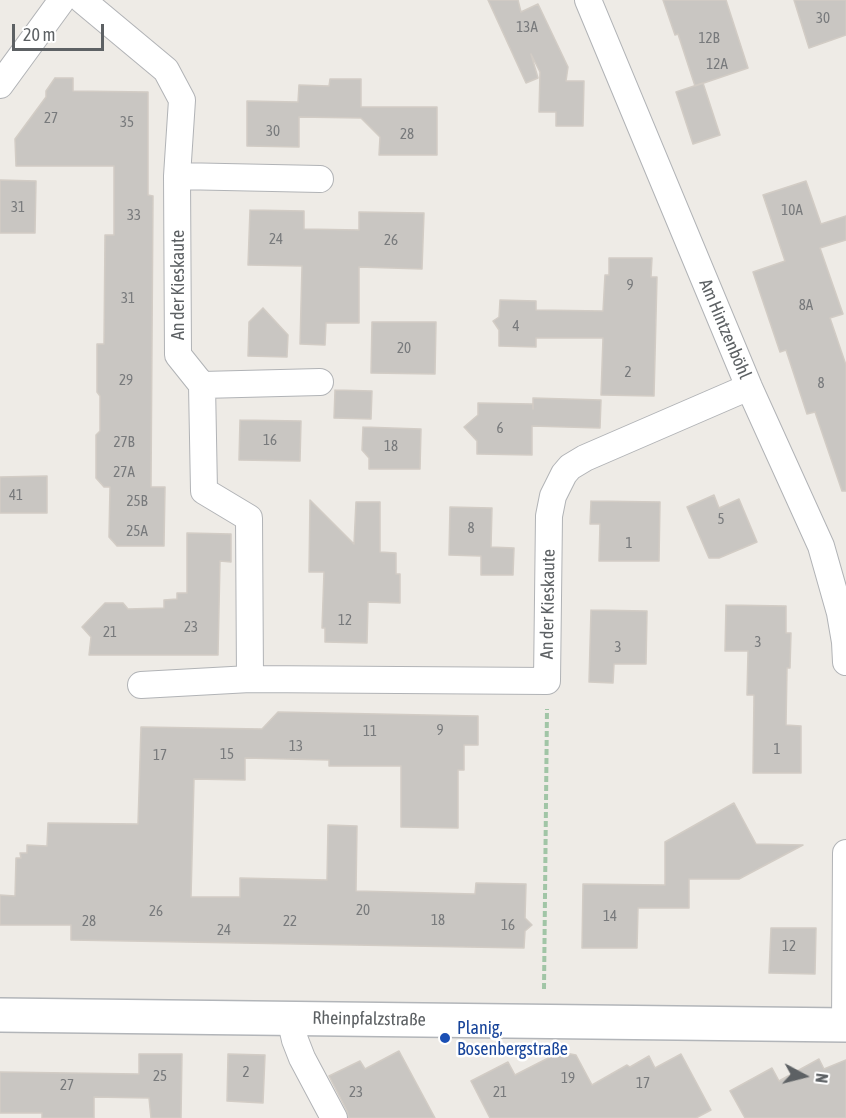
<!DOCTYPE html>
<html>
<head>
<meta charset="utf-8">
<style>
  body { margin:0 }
  #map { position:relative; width:846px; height:1118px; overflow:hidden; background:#eeebe6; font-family:"Asap Condensed",sans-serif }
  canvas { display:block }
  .north { position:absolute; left:774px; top:1046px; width:60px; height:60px; -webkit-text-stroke:4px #fff; paint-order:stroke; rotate:97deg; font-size:16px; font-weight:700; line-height:24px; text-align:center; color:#5d6164 }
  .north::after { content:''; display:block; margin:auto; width:21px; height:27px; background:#5d6164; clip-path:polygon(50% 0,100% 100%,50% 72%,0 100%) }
  .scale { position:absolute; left:12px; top:24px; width:92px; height:27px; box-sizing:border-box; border:3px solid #5d6164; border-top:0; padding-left:8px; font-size:18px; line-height:21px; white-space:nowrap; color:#5d6164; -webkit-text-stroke:4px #fff; paint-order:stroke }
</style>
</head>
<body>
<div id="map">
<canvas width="846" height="1118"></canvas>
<div class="north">N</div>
<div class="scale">20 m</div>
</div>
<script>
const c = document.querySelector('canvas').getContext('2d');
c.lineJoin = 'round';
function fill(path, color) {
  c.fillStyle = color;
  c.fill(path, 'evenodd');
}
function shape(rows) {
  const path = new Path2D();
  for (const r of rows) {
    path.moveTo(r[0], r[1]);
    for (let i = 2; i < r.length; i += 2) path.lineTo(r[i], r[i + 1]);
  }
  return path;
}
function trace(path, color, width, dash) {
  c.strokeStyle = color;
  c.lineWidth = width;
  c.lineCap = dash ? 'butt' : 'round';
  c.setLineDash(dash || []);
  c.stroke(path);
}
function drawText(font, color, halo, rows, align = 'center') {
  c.font = font + ' "Asap Condensed",sans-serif';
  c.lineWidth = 5;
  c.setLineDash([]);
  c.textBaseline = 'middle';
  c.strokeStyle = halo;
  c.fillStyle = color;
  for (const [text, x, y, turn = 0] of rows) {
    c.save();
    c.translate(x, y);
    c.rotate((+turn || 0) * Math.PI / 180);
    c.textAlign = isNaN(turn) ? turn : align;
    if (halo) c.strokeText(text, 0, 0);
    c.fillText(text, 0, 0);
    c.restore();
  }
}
const building = shape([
  [488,0,518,0,521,12,538,4,568,67,566,81,584,81,583,126,556,126,556,112,539,112,540,72,531,54,538,78,526,83,488,0],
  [663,0,726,0,748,68,695,86,678,34,675,35,663,0],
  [794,0,846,0,846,35,809,48,794,0],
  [55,78,73,78,73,91,148,92,148,195,153,196,151,487,165,487,164,546,117,546,109,537,110,487,104,487,96,478,96,435,100,431,100,396,97,392,97,344,104,344,105,235,114,235,114,166,16,166,15,139,46,97,46,91,55,78],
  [330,79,361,79,361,107,437,107,437,155,379,155,380,137,361,118,299,117,299,147,247,146,247,101,298,102,299,85,329,86,330,79],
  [703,83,720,135,693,144,676,92,703,83],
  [0,180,36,181,35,233,0,233,0,180],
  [806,181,821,224,846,216,846,240,820,248,843,314,830,318,846,365,846,491,842,491,815,412,807,414,786,350,780,352,753,272,785,261,763,195,806,181],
  [250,210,304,211,304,229,359,230,359,212,424,213,422,269,359,267,359,323,326,323,325,345,300,344,302,266,248,265,250,210],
  [609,258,652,258,651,277,657,277,654,396,601,395,603,338,536,338,536,347,499,346,499,330,493,321,499,317,500,300,536,301,536,310,603,311,605,275,609,275,609,258],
  [263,308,288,335,287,357,248,356,249,322,263,308],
  [372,322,436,322,435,374,371,373,372,322],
  [335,390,372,391,371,419,334,418,335,390],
  [533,398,601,400,600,428,532,426,532,455,477,454,477,441,464,427,478,415,478,403,533,404,533,409,533,398],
  [240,420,301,421,300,461,239,460,240,420],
  [363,427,421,429,420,469,369,469,369,458,362,450,363,427],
  [47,476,47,513,0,513,0,477,47,476],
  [714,495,719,508,739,499,757,542,719,558,709,558,687,507,714,495],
  [310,500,354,544,356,502,380,502,380,552,396,553,396,574,400,574,400,603,368,602,367,643,325,642,325,628,322,628,324,572,309,572,310,500],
  [591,501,660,502,659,561,599,561,600,524,590,524,591,501],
  [450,507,492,508,491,547,514,548,513,575,481,575,481,556,449,555,450,507],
  [187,533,231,534,231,562,220,561,218,655,89,655,91,637,82,627,105,603,123,603,128,609,164,608,164,600,177,599,177,593,187,593,187,533],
  [726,605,786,606,786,633,791,633,790,668,787,668,786,725,801,726,801,773,753,773,754,695,747,695,748,651,725,651,726,605],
  [591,610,647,611,646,664,614,664,613,683,589,682,591,610],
  [278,712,478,716,478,745,464,745,464,770,458,770,458,828,401,827,401,766,329,766,329,760,245,758,245,780,194,779,191,897,240,897,240,878,327,880,328,825,357,826,356,891,475,894,476,883,526,884,525,918,532,925,525,931,524,948,71,940,71,925,0,925,0,895,15,896,16,858,21,858,20,853,27,853,27,845,47,846,48,823,138,824,141,727,262,729,278,712],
  [734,803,756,844,803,845,739,879,689,879,689,908,638,908,637,948,582,948,583,884,665,885,665,842,734,803],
  [771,928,816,928,815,974,769,973,771,928],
  [399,1051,435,1118,349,1118,347,1111,329,1076,360,1061,365,1069,399,1051],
  [560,1052,576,1055,592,1085,627,1065,630,1067,649,1056,655,1068,681,1054,711,1110,696,1118,490,1118,471,1081,508,1062,515,1075,560,1052],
  [139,1054,182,1054,181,1118,151,1118,149,1098,94,1097,94,1118,42,1118,42,1113,0,1113,0,1072,139,1074,139,1054],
  [228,1054,265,1055,263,1103,227,1101,228,1054],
  [819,1059,824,1069,846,1060,846,1118,745,1118,730,1091,772,1068,779,1081,819,1059]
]);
const path = shape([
  [544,989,547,709]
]);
const street = shape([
  [82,0,166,70,182,100,177,176,178,355,202,385,204,491,249,518,250,679,547,681,549,516,553,496,564,474,570,467,585,458,749,387],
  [588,0,749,387,821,546,840,613,845,642,846,662],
  [0,85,62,0],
  [177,176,320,179],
  [202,385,320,382],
  [141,685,250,679],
  [290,1018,295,1040,302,1058,334,1118],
  [845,1025,846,853]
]);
const secondary = shape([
  [0,1015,846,1025]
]);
const markers = [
  [445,1038,6,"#1a4fb4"]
];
const numberNames = [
  ["30",823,18],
  ["13A",527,27],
  ["12B",709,38],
  ["12A",717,64],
  ["27",51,118],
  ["35",127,122],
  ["30",273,131],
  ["28",407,134],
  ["31",18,207],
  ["10A",792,210],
  ["33",134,215],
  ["24",276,239],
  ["26",391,240],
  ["9",630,285],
  ["31",128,298],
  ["8A",806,305],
  ["4",516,326],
  ["20",404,348],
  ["2",628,372],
  ["29",126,380],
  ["8",821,383],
  ["6",500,428],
  ["16",270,440],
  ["27B",124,442],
  ["18",391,446],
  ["27A",124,472],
  ["41",16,495],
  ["25B",137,501],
  ["5",721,519],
  ["8",471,528],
  ["25A",137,531],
  ["1",629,543],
  ["12",345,620],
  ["23",191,627],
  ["21",110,632],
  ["3",758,642],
  ["3",618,647],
  ["9",440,730],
  ["11",370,731],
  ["13",296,746],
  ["1",777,749],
  ["15",227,754],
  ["17",160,755],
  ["20",363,910],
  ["26",156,911],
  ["14",610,916],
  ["18",438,920],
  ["28",89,921],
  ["22",290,921],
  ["16",508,925],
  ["24",224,930],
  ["12",789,946],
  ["2",246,1072],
  ["25",160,1076],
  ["19",568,1078],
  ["17",643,1083],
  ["27",67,1085],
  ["23",356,1092],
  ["21",500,1092]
];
const streetNames = [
  ["An der Kieskaute",178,285,-90],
  ["Am Hintzenböhl",725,329,67],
  ["An der Kieskaute",548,604,-89],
  ["Rheinpfalzstraße",369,1019,1]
];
const transitNames = [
  ["Planig,",457,1028],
  ["Bosenbergstraße",457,1049]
];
fill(building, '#c9c6c2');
trace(building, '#d2ccc5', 1.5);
trace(street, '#b1b3b6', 28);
trace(secondary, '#b2b5b9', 36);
trace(path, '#a1c5a6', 4, [6, 3]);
trace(street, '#fff', 26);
trace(secondary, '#fff', 33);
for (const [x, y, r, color] of markers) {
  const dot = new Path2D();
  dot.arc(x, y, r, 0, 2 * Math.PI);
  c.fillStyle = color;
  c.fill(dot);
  trace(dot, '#fff', 2);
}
drawText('15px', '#787a7c', null, numberNames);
drawText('18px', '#5d6164', '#fff', streetNames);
drawText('18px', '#164399', '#fff', transitNames, 'left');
</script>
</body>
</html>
